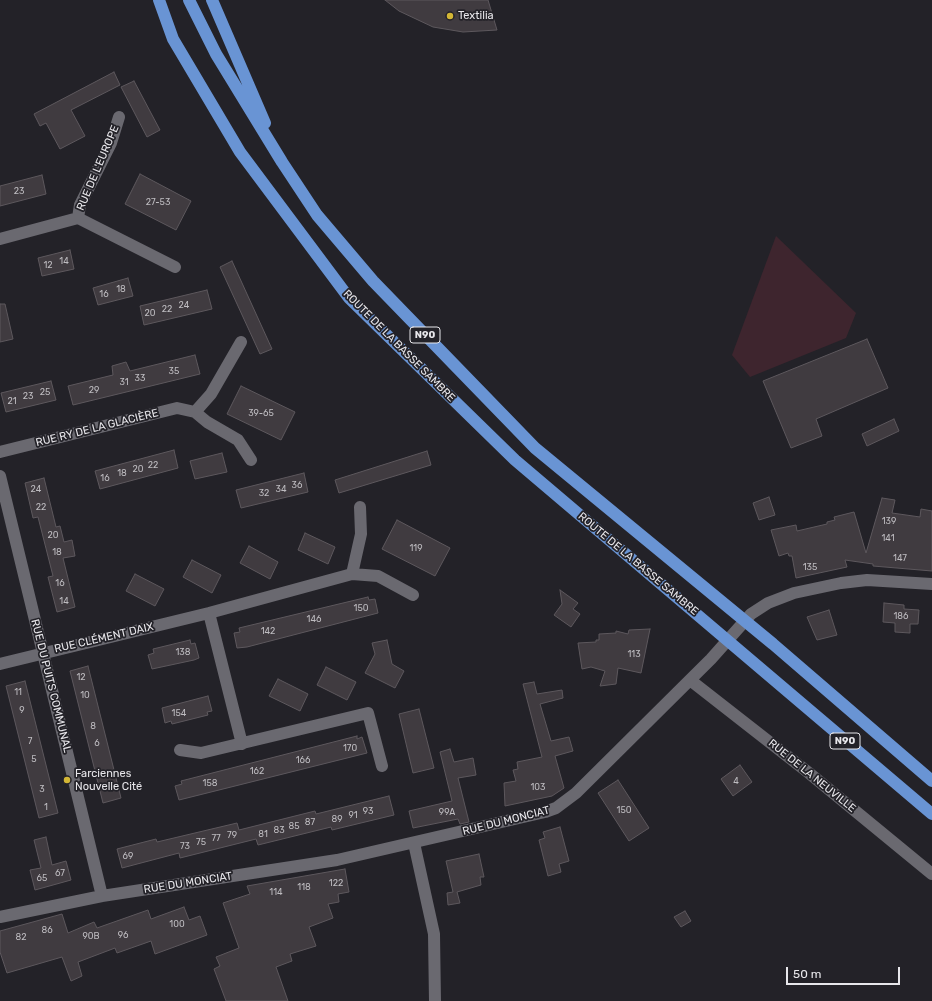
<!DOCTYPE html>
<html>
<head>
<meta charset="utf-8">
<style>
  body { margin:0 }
  #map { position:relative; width:932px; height:1001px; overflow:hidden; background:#232228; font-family:Rubik,sans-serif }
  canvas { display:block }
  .scale { position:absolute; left:786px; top:967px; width:114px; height:18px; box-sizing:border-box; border:2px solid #e8e7eb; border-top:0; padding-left:5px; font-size:12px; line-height:14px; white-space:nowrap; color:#e8e7eb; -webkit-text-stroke:3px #232228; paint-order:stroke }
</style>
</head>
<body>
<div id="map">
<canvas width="932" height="1001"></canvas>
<div class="scale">50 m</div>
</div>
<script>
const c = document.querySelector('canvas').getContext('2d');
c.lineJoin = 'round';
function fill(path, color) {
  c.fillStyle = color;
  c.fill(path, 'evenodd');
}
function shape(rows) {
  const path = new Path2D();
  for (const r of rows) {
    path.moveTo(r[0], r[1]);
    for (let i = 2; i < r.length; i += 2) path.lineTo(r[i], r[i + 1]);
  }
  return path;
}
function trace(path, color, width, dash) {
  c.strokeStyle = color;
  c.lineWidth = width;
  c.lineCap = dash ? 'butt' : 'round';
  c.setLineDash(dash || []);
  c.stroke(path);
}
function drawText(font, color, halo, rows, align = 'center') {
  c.font = font + ' Rubik,sans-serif';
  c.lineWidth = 3.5;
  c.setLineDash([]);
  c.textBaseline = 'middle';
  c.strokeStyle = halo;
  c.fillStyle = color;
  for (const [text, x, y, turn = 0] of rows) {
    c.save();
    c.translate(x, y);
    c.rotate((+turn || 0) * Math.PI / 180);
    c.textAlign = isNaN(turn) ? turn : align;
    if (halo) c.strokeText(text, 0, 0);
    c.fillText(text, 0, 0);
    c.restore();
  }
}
const green = shape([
  [776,236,856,313,846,338,750,377,732,355]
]);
const building = shape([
  [385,0,488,0,497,30,463,32,433,27,399,11,385,0],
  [114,72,120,85,71,110,85,136,60,149,46,123,40,126,34,114,114,72],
  [134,81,160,130,147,137,121,87,134,81],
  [140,174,191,201,176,230,125,204,140,174],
  [42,175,46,194,0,206,0,186,42,175],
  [70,250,74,269,42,276,38,258,70,250],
  [232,261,272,349,260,354,220,267,232,261],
  [128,278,133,296,98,305,93,288,128,278],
  [207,290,212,309,144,325,140,306,207,290],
  [0,304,5,304,13,339,0,342,0,304],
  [867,339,888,388,816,419,822,436,791,448,763,381,867,339],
  [195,355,200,374,73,405,68,386,113,375,112,366,126,362,130,371,195,355],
  [51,381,56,400,6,412,1,393,51,381],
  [241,386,295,412,281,440,227,414,241,386],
  [894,419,899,431,867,446,862,434,894,419],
  [174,450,178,468,100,489,95,471,174,450],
  [427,451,431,465,339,493,335,480,427,451],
  [222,453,227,472,195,479,190,461,222,453],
  [304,473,308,492,241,508,236,490,304,473],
  [44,478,56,527,60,526,64,542,72,540,75,556,63,558,75,607,57,612,48,577,53,576,38,517,33,518,25,483,44,478],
  [769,497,775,515,759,520,753,503,769,497],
  [882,498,895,500,892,513,920,517,921,509,932,511,932,571,873,566,873,564,845,560,847,567,796,578,792,556,789,556,788,553,779,556,771,530,796,525,797,531,827,524,827,522,835,520,834,517,854,512,866,553,882,498],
  [397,520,450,548,435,576,382,549,397,520],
  [305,533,335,547,328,564,298,550,305,533],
  [249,546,278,562,270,579,240,563,249,546],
  [192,560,221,575,212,593,183,577,192,560],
  [135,574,164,589,155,606,126,591,135,574],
  [560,590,578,603,573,609,580,614,571,627,554,615,562,604,560,590],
  [368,597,369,600,375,599,378,613,247,647,237,648,234,633,240,632,239,628,368,597],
  [884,603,904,605,904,609,919,610,918,624,910,624,910,633,895,632,895,623,883,622,884,603],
  [829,610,837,635,817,640,807,617,829,610],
  [650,629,641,673,618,668,616,684,600,686,605,671,591,667,582,669,578,643,596,642,596,640,599,640,599,634,616,633,616,631,628,634,629,630,650,629],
  [190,640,191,644,195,643,199,658,194,660,152,669,148,655,154,653,153,649,190,640],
  [387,640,392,664,404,671,395,688,365,673,375,654,372,643,387,640],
  [88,666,121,798,103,803,70,671,88,666],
  [326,667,356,682,347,700,317,685,326,667],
  [278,679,308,694,300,711,269,696,278,679],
  [25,681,58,813,39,818,6,686,25,681],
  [534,682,537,694,562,690,563,698,540,704,551,741,569,737,573,751,555,756,564,788,552,796,505,806,504,783,516,781,513,770,518,769,517,762,542,757,523,684,534,682],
  [208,696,212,711,207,712,208,715,172,724,171,721,165,723,162,708,208,696],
  [419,709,434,768,413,773,399,714,419,709],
  [357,736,357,739,362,737,367,753,179,800,175,786,182,784,181,781,357,736],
  [450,749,454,762,473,758,476,775,458,778,469,822,460,824,458,819,413,828,409,811,452,801,440,752,450,749],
  [740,765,752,782,733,796,721,779,740,765],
  [618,780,649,828,629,841,598,793,618,780],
  [389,796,394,815,332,830,331,827,258,845,256,839,180,858,179,853,122,868,117,849,156,839,157,842,237,823,239,830,315,811,316,814,389,796],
  [560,827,569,861,559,864,561,872,548,876,539,840,545,838,543,832,560,827],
  [46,837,52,865,66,861,71,880,35,890,30,870,41,868,34,840,46,837],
  [479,854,484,877,480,877,481,885,457,892,460,903,448,905,447,893,453,892,446,861,479,854],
  [345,869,349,892,338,894,339,902,328,904,333,918,309,927,316,946,290,954,292,961,276,967,288,1001,226,1001,214,969,220,966,216,957,239,948,223,903,250,894,247,886,345,869],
  [184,907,189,920,200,916,207,935,155,954,151,941,117,953,115,948,78,962,82,976,71,981,62,957,7,973,0,952,0,931,62,914,68,933,94,922,97,928,148,910,151,919,184,907],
  [685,911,691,921,681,927,674,917,685,911]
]);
const minor = shape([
  [119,117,111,143,80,205,78,218,175,267],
  [0,239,78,218],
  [241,342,211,394,195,412,207,422,238,440,251,460],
  [0,452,177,408,195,412],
  [0,476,102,896],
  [360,507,361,534,352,574,378,576,413,595],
  [209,613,242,744],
  [0,664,209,613,352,574],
  [690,680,809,773,932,874],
  [180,750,201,753,368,713,382,766],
  [414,843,434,934,435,1001],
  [0,917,102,896,337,860,545,812,556,808,576,793,711,659,751,614,768,603,794,593,841,583,867,580,932,584]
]);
const trunk = shape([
  [159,0,173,39,240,152,349,298,515,460,932,814],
  [189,0,216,54,282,162,317,215,373,281,535,448,773,644,932,781],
  [212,0,265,123]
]);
const markers = [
  [450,16,4,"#d3b635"],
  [67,780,4,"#d3b635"]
];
const numberNames = [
  ["23",19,191],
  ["27-53",158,202],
  ["14",64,261],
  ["12",48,265],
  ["18",121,289],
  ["16",104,294],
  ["24",184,305],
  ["22",167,309],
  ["20",150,313],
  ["35",174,371],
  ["33",140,378],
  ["31",124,382],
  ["29",94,390],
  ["25",45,392],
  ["23",28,396],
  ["21",12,401],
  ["39-65",261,413],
  ["22",153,465],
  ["20",138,469],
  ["18",122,473],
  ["16",105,478],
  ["36",297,485],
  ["24",36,489],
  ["34",281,489],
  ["32",264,493],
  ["22",41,507],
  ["139",889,521],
  ["20",53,535],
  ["141",888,538],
  ["119",416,548],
  ["18",57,552],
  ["147",900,558],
  ["135",810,567],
  ["16",60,583],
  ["14",64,601],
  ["150",361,608],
  ["186",901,616],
  ["146",314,619],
  ["142",268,631],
  ["138",183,652],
  ["113",634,654],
  ["12",81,677],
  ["11",18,692],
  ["10",85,695],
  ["9",22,710],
  ["154",179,713],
  ["8",93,726],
  ["7",30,741],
  ["6",97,743],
  ["170",350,748],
  ["5",34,759],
  ["166",303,760],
  ["162",257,771],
  ["4",736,781],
  ["158",210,783],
  ["103",538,787],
  ["3",42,789],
  ["1",46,807],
  ["150",624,810],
  ["93",368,811],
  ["99A",447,812],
  ["91",353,815],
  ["89",337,819],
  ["87",310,822],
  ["85",294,826],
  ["83",279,830],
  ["81",263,834],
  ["79",232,835],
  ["77",216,838],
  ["75",201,842],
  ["73",185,846],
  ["69",128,856],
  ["67",60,873],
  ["65",42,878],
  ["122",336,883],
  ["118",304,887],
  ["114",276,892],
  ["100",177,924],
  ["86",47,930],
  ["96",123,935],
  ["90B",91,936],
  ["82",21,937]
];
const shields = [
  [425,335,30],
  [845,741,30]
];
const shieldNames = [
  ["N90",425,335],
  ["N90",845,741]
];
const poiNames = [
  ["Textilia",458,16],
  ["Farciennes",75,774],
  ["Nouvelle Cité",75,787]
];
const streetNames = [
  ["RUE DE L'EUROPE",98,168,-67],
  ["ROUTE DE LA BASSE SAMBRE",399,346,45],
  ["RUE RY DE LA GLACIÈRE",97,428,-14],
  ["ROUTE DE LA BASSE SAMBRE",638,564,40],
  ["RUE CLÉMENT DAIX",104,638,-13],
  ["RUE DU PUITS COMMUNAL",51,686,76],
  ["RUE DE LA NEUVILLE",812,776,39],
  ["RUE DU MONCIAT",506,821,-14],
  ["RUE DU MONCIAT",188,883,-9]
];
fill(green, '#3e252e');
fill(building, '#403b40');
trace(building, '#5d585d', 1);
trace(minor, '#6a6970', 12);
trace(trunk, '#6994d4', 12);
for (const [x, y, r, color] of markers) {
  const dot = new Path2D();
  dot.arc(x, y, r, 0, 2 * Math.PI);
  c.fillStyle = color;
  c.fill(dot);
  trace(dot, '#232228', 1.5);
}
drawText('9px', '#bebcc0', null, numberNames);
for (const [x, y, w] of shields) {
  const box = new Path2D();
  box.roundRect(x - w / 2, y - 8, w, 16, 3);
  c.fillStyle = '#232228';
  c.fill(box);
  trace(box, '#e8e7eb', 1);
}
drawText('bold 10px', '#e8e7eb', null, shieldNames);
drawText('11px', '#e8e7eb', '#232228', poiNames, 'left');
drawText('11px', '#e8e7eb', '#232228', streetNames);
</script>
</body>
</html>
